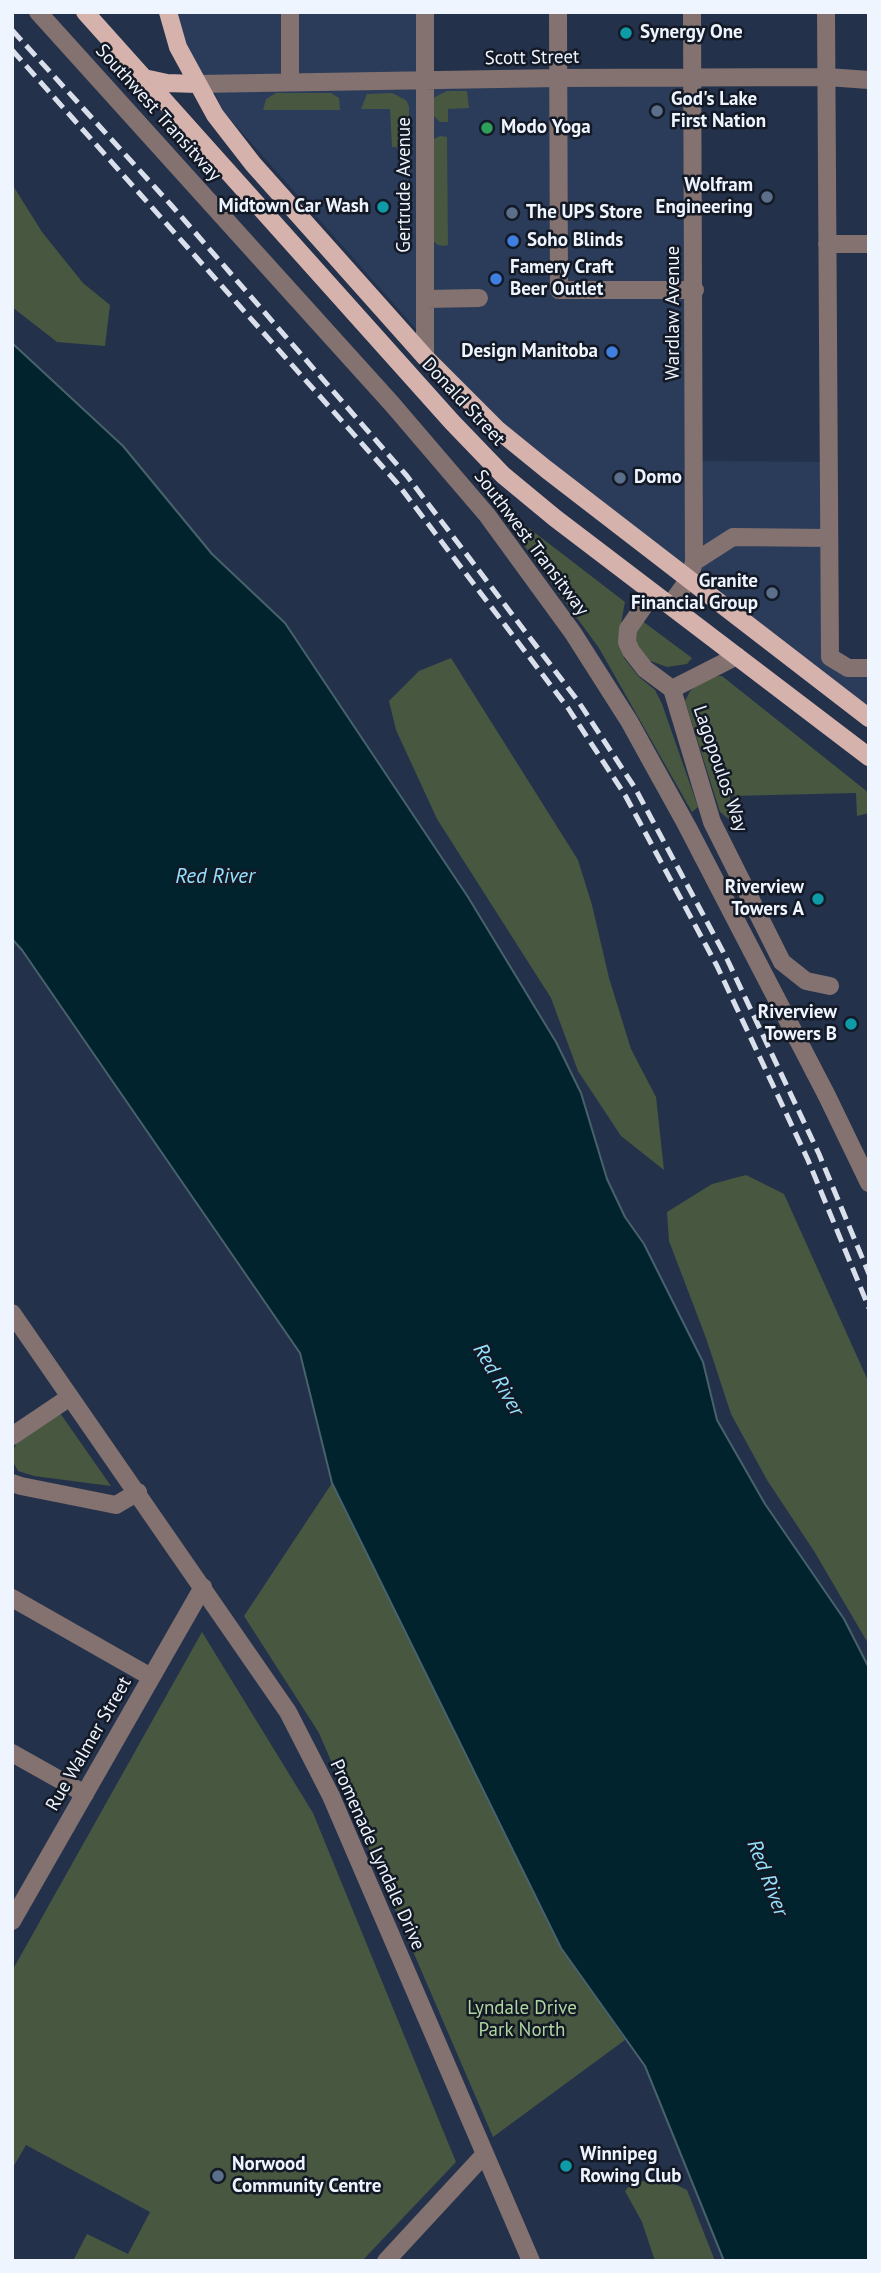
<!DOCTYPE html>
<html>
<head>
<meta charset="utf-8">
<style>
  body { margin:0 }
  #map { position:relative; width:881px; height:2273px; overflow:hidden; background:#24314b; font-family:"PT Sans",sans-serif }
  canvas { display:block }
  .frame { position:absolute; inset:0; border:14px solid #eff5ff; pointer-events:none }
</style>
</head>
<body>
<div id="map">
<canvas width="881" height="2273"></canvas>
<div class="frame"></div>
</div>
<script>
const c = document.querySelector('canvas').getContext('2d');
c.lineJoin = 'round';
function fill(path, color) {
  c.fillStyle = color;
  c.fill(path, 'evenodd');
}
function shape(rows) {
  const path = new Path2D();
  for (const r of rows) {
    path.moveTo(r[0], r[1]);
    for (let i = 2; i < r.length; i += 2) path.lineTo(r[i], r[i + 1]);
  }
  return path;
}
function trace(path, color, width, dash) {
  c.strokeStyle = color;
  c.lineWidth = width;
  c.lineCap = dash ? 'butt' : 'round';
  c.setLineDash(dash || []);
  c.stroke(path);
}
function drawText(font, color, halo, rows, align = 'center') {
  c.font = font + ' "PT Sans",sans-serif';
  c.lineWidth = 5;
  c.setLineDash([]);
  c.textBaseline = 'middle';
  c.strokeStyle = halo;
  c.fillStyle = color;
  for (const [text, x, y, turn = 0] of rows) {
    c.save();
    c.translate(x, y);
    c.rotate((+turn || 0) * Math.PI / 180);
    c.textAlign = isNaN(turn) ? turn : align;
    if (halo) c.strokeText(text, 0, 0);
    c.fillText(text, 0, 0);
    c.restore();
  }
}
const built = shape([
  [168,12,425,12,426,81,692,78,695,461,828,462,830,657,869,668,869,718,673,566,425,357,425,339,223,111,211,84,197,84]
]);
const green = shape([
  [447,91,467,91,469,108,448,109,448,122,440,122,431,113,431,102,435,97],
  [276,93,331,93,339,98,340,110,263,110,266,99],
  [392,93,406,100,409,106,409,148,392,147,390,109,361,109,367,94],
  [440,136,447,137,448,245,444,246,438,245,432,240,432,140],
  [12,184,42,232,83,283,110,305,105,346,57,342,12,307],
  [517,519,625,602,620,629,620,646,624,658,638,676,655,690,662,704,698,807,692,812,599,648,509,525],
  [641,620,692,658,687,664,667,667,648,660,635,643,636,627],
  [451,658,578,860,592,905,609,978,631,1049,656,1097,664,1170,621,1136,578,1071,551,998,437,819,396,730,389,701,419,671],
  [717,676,722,676,869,793,869,813,857,816,856,793,730,796,731,821,720,812,685,701,690,691,696,686],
  [746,1175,784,1194,869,1383,869,1645,814,1551,767,1480,731,1414,706,1338,669,1241,667,1212,712,1184],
  [60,1413,111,1486,34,1476,18,1471,12,1460,12,1453,17,1442],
  [332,1483,561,1948,625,2040,493,2137,319,1733,244,1616],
  [202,1632,313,1813,456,2162,362,2261,73,2261,87,2234,128,2254,150,2212,26,2145,12,2169,12,1971],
  [662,2178,687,2190,715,2261,655,2261,642,2222,625,2191,632,2183]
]);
const water = shape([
  [12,343,123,446,212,554,285,623,468,897,556,1042,581,1093,607,1179,625,1217,644,1244,703,1362,717,1420,765,1504,844,1619,869,1668,869,2261,724,2261,645,2066,561,1948,332,1483,300,1353,22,950,12,939,12,343]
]);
const minor = shape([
  [38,12,392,404,487,515,573,633,629,721,687,826,827,1096,869,1183],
  [290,12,290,82],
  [425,12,425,357],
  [558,12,559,290,695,290],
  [826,12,830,657,848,668,869,668],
  [197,84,559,78,827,77,869,80],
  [827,244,869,244],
  [426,299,479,298],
  [694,562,733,537,828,538],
  [653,593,628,629,627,642,631,651,645,669,672,689,737,656],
  [670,605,689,579,694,562,692,12],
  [672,689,712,822,782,962,806,981,830,986],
  [12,1313,288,1712,331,1796,531,2261],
  [12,1436,70,1397],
  [12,1483,21,1486,116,1505,138,1492],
  [12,1598,151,1677],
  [12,1753,85,1794],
  [12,1921,203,1587],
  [386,2261,484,2155]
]);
const major = shape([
  [85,12,452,422,503,475,555,518,869,757],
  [168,12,178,47,215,115,253,164,425,357,498,430,546,469,869,718],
  [144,78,167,83,197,84]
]);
const rail = shape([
  [12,30,172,206,407,476,578,701,635,788,727,959,819,1154,869,1274],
  [12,50,397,483,568,708,625,795,717,966,808,1160,869,1308]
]);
const markers = [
  [626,33,7,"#0f9aa8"],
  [657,111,7,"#5c6f8a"],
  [487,128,7,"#2e9e5b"],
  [767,197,7,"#5c6f8a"],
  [383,207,7,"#0f9aa8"],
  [512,213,7,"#5c6f8a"],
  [513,241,7,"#3f7fe0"],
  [496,279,7,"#3f7fe0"],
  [612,352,7,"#3f7fe0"],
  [620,478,7,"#5c6f8a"],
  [772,593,7,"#5c6f8a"],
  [818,899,7,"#0f9aa8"],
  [851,1024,7,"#0f9aa8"],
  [566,2166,7,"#0f9aa8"],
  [218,2176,7,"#5c6f8a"]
];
const poiNames = [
  ["Synergy One",640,33],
  ["God's Lake",671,100],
  ["First Nation",671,122],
  ["Modo Yoga",501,128],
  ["Wolfram",753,186,"right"],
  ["Engineering",753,208,"right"],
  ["Midtown Car Wash",369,207,"right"],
  ["The UPS Store",526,213],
  ["Soho Blinds",527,241],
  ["Famery Craft",510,268],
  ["Beer Outlet",510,290],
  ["Design Manitoba",598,352,"right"],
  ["Domo",634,478],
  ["Granite",758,582,"right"],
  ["Financial Group",758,604,"right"],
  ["Riverview",804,888,"right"],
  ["Towers A",804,910,"right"],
  ["Riverview",837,1013,"right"],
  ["Towers B",837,1035,"right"],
  ["Winnipeg",580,2155],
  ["Rowing Club",580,2177],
  ["Norwood",232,2165],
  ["Community Centre",232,2187]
];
const streetNames = [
  ["Scott Street",532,58,-1],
  ["Southwest Transitway",158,113,48],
  ["Gertrude Avenue",405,185,-90],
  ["Wardlaw Avenue",674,313,-90],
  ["Donald Street",463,402,47],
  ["Southwest Transitway",531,543,53],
  ["Lagopoulos Way",720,769,71],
  ["Rue Walmer Street",89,1744,-60],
  ["Promenade Lyndale Drive",377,1855,66]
];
const parkNames = [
  ["Lyndale Drive",522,2009],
  ["Park North",522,2031]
];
const waterNames = [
  ["Red River",215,877],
  ["Red River",498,1380,60],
  ["Red River",767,1878,69]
];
fill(built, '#2b3c5a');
fill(green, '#485740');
fill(water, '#00232d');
trace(water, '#48626c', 2);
trace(minor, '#83726f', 18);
trace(major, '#d5b2ac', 18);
trace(rail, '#d9e0ec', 5, [14, 7]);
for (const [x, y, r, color] of markers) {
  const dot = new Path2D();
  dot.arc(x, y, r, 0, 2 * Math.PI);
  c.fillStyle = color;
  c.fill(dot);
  trace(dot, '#131925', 2.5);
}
drawText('bold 19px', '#eff5ff', '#131925', poiNames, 'left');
drawText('19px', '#eff5ff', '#131925', streetNames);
drawText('19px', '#b0d59e', '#131925', parkNames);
drawText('italic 21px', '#94e2fd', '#131925', waterNames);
</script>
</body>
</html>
